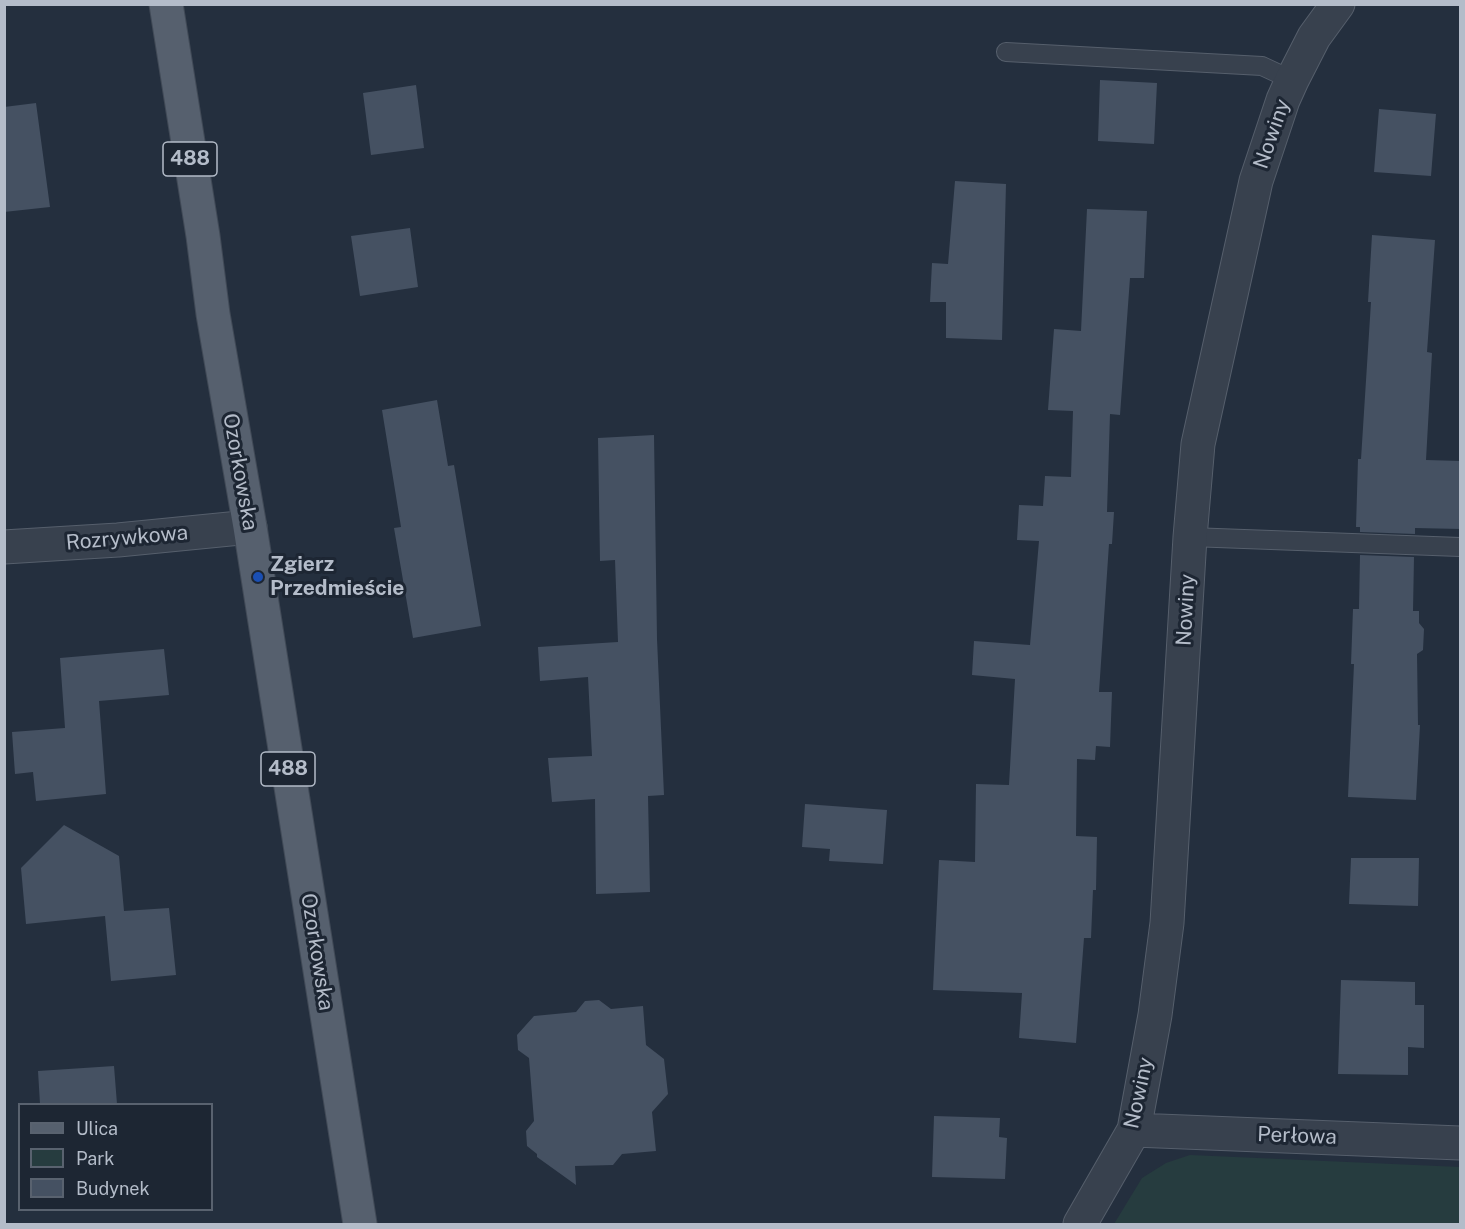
<!DOCTYPE html>
<html>
<head>
<meta charset="utf-8">
<style>
  body { margin:0 }
  #map { position:relative; width:1465px; height:1229px; overflow:hidden; background:#242f3e; font-family:"Public Sans",sans-serif }
  canvas { display:block }
  .frame { position:absolute; inset:0; border:6px solid #b4bcc9; pointer-events:none }
  .legend { position:absolute; left:18px; top:1103px; width:195px; height:108px; box-sizing:border-box; background:#1d2633; border:2px solid #59626f; margin:0; padding:8px 10px; list-style:none; font-size:18px; color:#b4bcc9 }
  .legend li { display:flex; align-items:center; gap:12px; height:30px }
  .legend b { width:30px; border:2px solid #59626f }
</style>
</head>
<body>
<div id="map">
<canvas width="1465" height="1229"></canvas>
<div class="frame"></div>
<ul class="legend">
<li><b style="height:8px;background:#56606e"></b>Ulica</li>
<li><b style="height:16px;background:#263c3f"></b>Park</li>
<li><b style="height:16px;background:#455162"></b>Budynek</li>
</ul>
</div>
<script>
const c = document.querySelector('canvas').getContext('2d');
c.lineJoin = 'round';
function fill(path, color) {
  c.fillStyle = color;
  c.fill(path, 'evenodd');
}
function shape(rows) {
  const path = new Path2D();
  for (const r of rows) {
    path.moveTo(r[0], r[1]);
    for (let i = 2; i < r.length; i += 2) path.lineTo(r[i], r[i + 1]);
  }
  return path;
}
function trace(path, color, width, dash) {
  c.strokeStyle = color;
  c.lineWidth = width;
  c.lineCap = dash ? 'butt' : 'round';
  c.setLineDash(dash || []);
  c.stroke(path);
}
function drawText(font, color, halo, rows, align = 'center') {
  c.font = font + ' "Public Sans",sans-serif';
  c.lineWidth = 6;
  c.setLineDash([]);
  c.textBaseline = 'middle';
  c.strokeStyle = halo;
  c.fillStyle = color;
  for (const [text, x, y, turn = 0] of rows) {
    c.save();
    c.translate(x, y);
    c.rotate((+turn || 0) * Math.PI / 180);
    c.textAlign = isNaN(turn) ? turn : align;
    if (halo) c.strokeText(text, 0, 0);
    c.fillText(text, 0, 0);
    c.restore();
  }
}
const green = shape([
  [1190,1155,1460,1167,1460,1224,1114,1224,1142,1178,1166,1163]
]);
const building = shape([
  [1100,80,1157,83,1154,144,1098,141],
  [416,85,424,148,371,155,363,93],
  [36,103,50,207,4,212,4,107],
  [1379,109,1436,114,1431,176,1374,172],
  [955,181,1006,184,1002,340,946,338,946,302,930,302,932,263,948,264],
  [1087,209,1147,211,1144,278,1130,278,1120,415,1110,414,1107,512,1114,512,1112,544,1109,544,1099,692,1112,692,1110,747,1096,746,1095,760,1077,759,1076,836,1097,837,1096,890,1093,890,1091,938,1084,938,1076,1043,1019,1038,1022,993,933,990,939,860,975,862,976,784,1009,785,1015,679,972,675,974,641,1030,645,1039,541,1017,540,1019,505,1043,506,1045,476,1071,477,1073,411,1048,410,1054,329,1081,331],
  [410,228,418,287,360,296,351,236],
  [1372,235,1435,240,1427,352,1432,353,1426,460,1461,461,1461,529,1415,528,1415,534,1360,532,1360,527,1356,527,1358,459,1361,459,1371,302,1368,302],
  [437,400,448,466,454,465,481,626,413,638,394,528,401,527,382,410],
  [654,435,657,639,664,795,648,796,650,892,596,894,595,799,552,802,548,758,592,756,588,677,540,681,538,647,618,642,615,560,600,561,598,438],
  [1360,555,1414,557,1413,611,1419,611,1419,623,1424,629,1423,650,1417,654,1418,725,1420,725,1416,800,1348,797,1354,664,1351,664,1353,609,1359,609],
  [164,649,169,695,99,701,106,794,36,801,33,772,15,774,12,732,65,728,60,658],
  [805,804,887,810,883,864,829,861,830,849,802,847],
  [64,825,119,856,124,911,169,908,176,975,111,981,105,916,26,924,21,868],
  [1351,858,1419,858,1418,906,1349,904],
  [1341,980,1415,982,1415,1005,1424,1005,1424,1048,1408,1047,1408,1075,1338,1074],
  [599,1000,611,1009,643,1006,646,1045,664,1059,668,1094,652,1112,656,1151,622,1154,613,1165,575,1166,576,1185,537,1157,537,1154,527,1146,526,1131,534,1121,529,1058,518,1050,517,1035,534,1016,576,1012,585,1001],
  [114,1066,117,1104,40,1104,38,1071],
  [934,1116,1000,1118,999,1137,1007,1138,1005,1179,932,1177]
]);
const lane = shape([
  [1006,52,1262,66,1292,80],
  [1190,537,1460,547]
]);
const street = shape([
  [4,547,118,540,250,527],
  [1134,1130,1460,1143],
  [1080,1224,1134,1130,1155,1015,1167,923,1190,537,1198,444,1256,181,1283,100,1292,80,1314,37,1338,4]
]);
const primary = shape([
  [166,4,203,236,213,314,250,527,360,1224]
]);
const markers = [
  [258,577,6,"#1a4fb4"]
];
const shields = [
  [190,159,54],
  [288,769,54]
];
const shieldNames = [
  ["488",190,159],
  ["488",288,769]
];
const streetNames = [
  ["Nowiny",1272,134,-71],
  ["Ozorkowska",240,472,80],
  ["Rozrywkowa",127,538,-5],
  ["Nowiny",1186,610,-87],
  ["Ozorkowska",317,952,81],
  ["Nowiny",1139,1093,-78],
  ["Perłowa",1297,1136,2]
];
const poiNames = [
  ["Zgierz",270,565],
  ["Przedmieście",270,589]
];
fill(green, '#263c3f');
fill(building, '#455162');
trace(lane, '#565f6c', 20);
trace(street, '#565f6c', 35);
trace(primary, '#414a57', 35);
trace(lane, '#38414e', 18);
trace(street, '#38414e', 33);
trace(primary, '#56606e', 33);
for (const [x, y, r, color] of markers) {
  const dot = new Path2D();
  dot.arc(x, y, r, 0, 2 * Math.PI);
  c.fillStyle = color;
  c.fill(dot);
  trace(dot, '#1d2633', 2);
}
for (const [x, y, w] of shields) {
  const box = new Path2D();
  box.roundRect(x - w / 2, y - 17, w, 34, 4.5);
  c.fillStyle = '#1d2633';
  c.fill(box);
  trace(box, '#b4bcc9', 1.5);
}
drawText('bold 20px', '#b4bcc9', null, shieldNames);
drawText('21px', '#b4bcc9', '#1d2633', streetNames);
drawText('bold 21px', '#b4bcc9', '#1d2633', poiNames, 'left');
</script>
</body>
</html>
